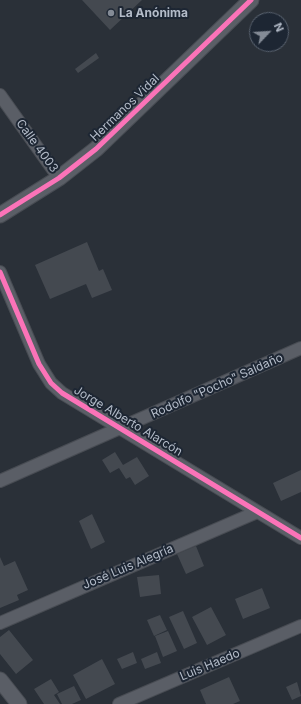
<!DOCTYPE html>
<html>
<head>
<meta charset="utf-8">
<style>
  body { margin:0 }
  #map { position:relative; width:301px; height:704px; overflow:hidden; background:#2a3038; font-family:Inter,sans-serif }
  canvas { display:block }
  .north { position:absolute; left:249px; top:12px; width:40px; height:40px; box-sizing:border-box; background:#1d2633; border:1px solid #59626f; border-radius:50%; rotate:65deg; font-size:11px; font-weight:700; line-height:16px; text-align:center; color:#b4bcc9 }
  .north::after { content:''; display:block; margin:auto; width:14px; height:18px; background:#848b96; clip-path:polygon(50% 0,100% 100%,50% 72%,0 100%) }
</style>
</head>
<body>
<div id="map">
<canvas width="301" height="704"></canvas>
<div class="north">N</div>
</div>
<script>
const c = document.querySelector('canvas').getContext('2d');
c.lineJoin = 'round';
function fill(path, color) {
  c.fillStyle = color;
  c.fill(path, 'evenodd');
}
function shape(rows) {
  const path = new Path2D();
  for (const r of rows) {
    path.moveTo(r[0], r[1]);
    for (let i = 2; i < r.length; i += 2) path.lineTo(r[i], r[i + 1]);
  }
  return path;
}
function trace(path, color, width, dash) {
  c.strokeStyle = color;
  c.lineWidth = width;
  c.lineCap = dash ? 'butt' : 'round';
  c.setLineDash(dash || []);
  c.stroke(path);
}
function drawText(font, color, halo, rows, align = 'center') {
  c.font = font + ' Inter,sans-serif';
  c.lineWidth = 4;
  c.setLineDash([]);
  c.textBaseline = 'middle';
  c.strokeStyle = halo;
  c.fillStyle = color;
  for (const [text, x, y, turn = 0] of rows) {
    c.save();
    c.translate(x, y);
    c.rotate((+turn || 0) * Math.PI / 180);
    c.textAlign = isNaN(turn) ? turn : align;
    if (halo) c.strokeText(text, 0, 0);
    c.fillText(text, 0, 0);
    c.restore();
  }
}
const building = shape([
  [82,0,142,0,110,30],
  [96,53,99,58,78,73,75,69],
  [87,242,99,271,103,269,112,290,92,298,86,284,50,299,35,265],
  [115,452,123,465,137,457,149,476,135,485,130,477,126,479,119,468,110,473,102,460],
  [301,470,301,492,281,501,273,483],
  [92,514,105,542,91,549,79,521],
  [196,546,204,566,186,574,177,554],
  [0,557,4,566,15,561,28,590,17,595,19,600,0,608],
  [159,575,161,594,140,597,137,577],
  [262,588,270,608,243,619,235,599],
  [211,607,226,635,207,645,192,617],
  [183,611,197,643,184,649,169,617],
  [160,615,167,630,154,636,147,620],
  [9,630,33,660,16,674,0,654,0,637],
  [168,631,177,651,163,657,155,636],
  [133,652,137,663,122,669,117,659],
  [157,652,161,663,145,669,141,659],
  [102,659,115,684,86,699,73,675],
  [229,677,240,701,233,704,206,704,200,690],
  [51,679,59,692,54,695,60,704,44,704,34,689],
  [297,682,301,696,292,700,286,687],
  [74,686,81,700,72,704,62,704,57,694]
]);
const minor = shape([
  [0,95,59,178],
  [0,272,39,364,51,383,62,393,301,538],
  [0,481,301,348],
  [0,623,257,512],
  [119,704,301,626]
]);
const tertiary = shape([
  [0,215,59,178,96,149,251,0],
  [0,680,19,704]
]);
const cycleway = shape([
  [0,215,59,178,96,149,251,0],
  [0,272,39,364,51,383,62,393,301,538]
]);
const markers = [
  [111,13,4,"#848b96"]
];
const poiNames = [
  ["La Anónima",119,13]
];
const streetNames = [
  ["Hermanos Vidal",125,108,-44],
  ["Calle 4003",37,146,54],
  ["Rodolfo \"Pocho\" Saldaño",217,386,-24],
  ["Jorge Alberto Alarcón",128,421,31],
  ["José Luis Alegría",128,567,-23],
  ["Luis Haedo",210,665,-23]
];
fill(building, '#444950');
trace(minor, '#484c53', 14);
trace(tertiary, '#484c53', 17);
trace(minor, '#5a5e66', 12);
trace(tertiary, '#5a5e66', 15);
trace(cycleway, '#fb73b8', 5);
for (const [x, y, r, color] of markers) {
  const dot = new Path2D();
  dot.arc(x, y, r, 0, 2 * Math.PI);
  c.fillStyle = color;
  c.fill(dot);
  trace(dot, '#1d2633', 1.5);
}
drawText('bold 12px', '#b4bcc9', '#1d2633', poiNames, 'left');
drawText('12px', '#b4bcc9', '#1d2633', streetNames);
</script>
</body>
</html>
